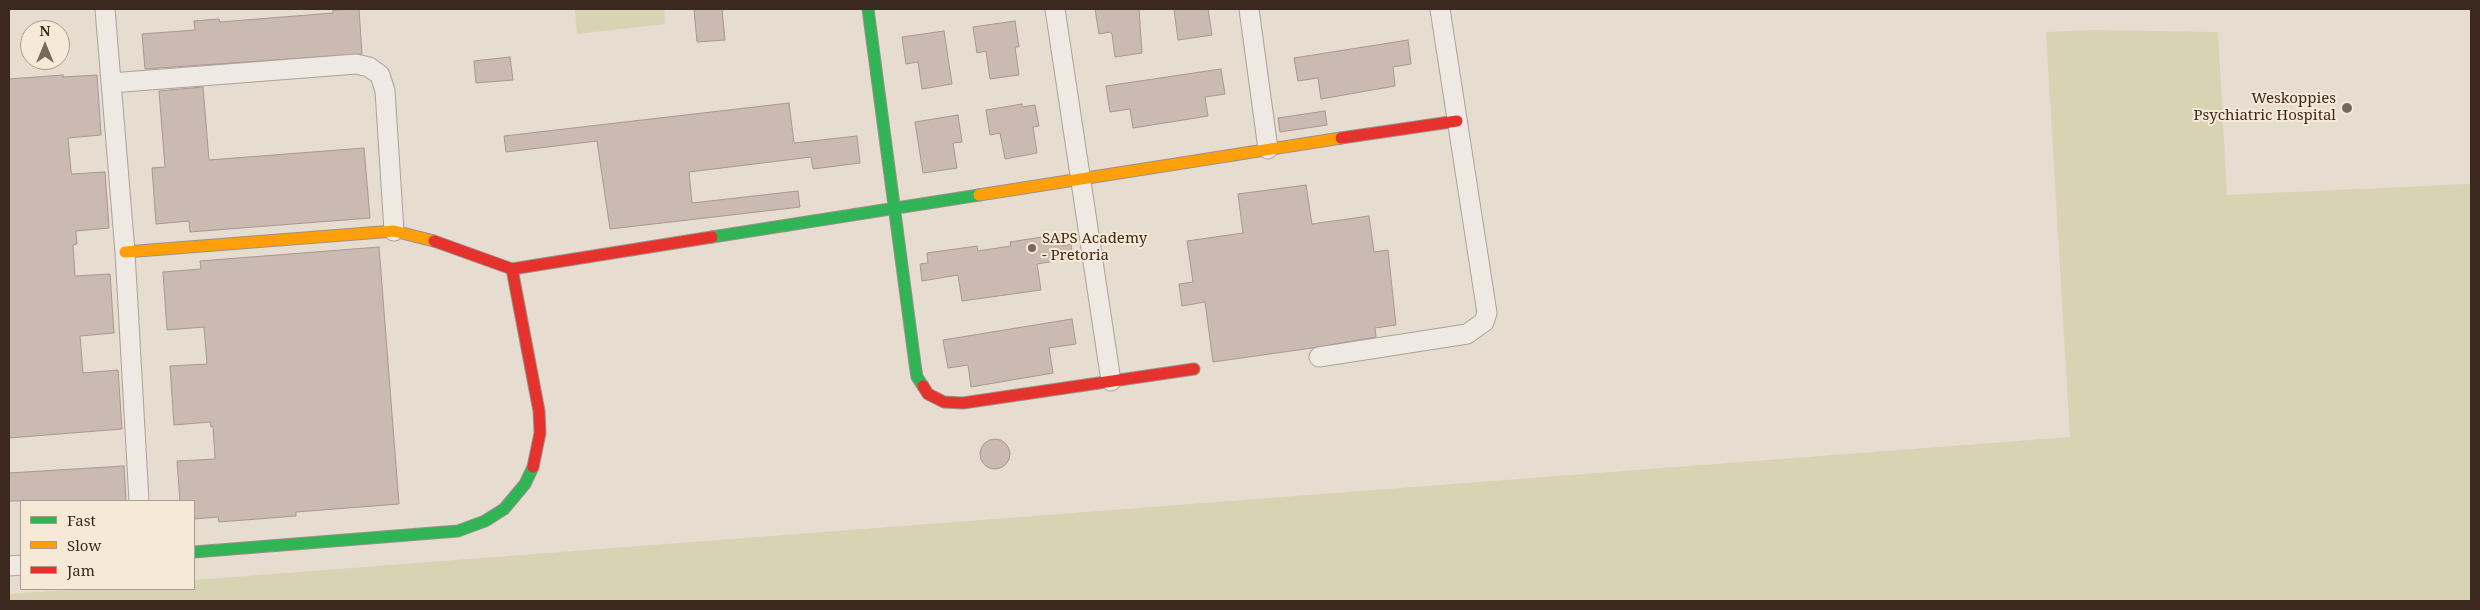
<!DOCTYPE html>
<html>
<head>
<meta charset="utf-8">
<style>
  body { margin:0 }
  #map { position:relative; width:2480px; height:610px; overflow:hidden; background:#e6dcd0; font-family:"Noto Serif",serif }
  canvas { display:block }
  .frame { position:absolute; inset:0; border:10px solid #3b2920; pointer-events:none }
  .legend { position:absolute; left:20px; top:500px; width:175px; height:90px; box-sizing:border-box; background:#f6e9d7; border:1px solid #ab9c8e; margin:0; padding:6px 9px; list-style:none; font-size:15px; color:#3b2920 }
  .legend li { display:flex; align-items:center; gap:10px; height:25px }
  .legend b { width:25px; border:1px solid #ab9c8e }
  .north { position:absolute; left:20px; top:20px; width:50px; height:50px; box-sizing:border-box; background:#f6e9d7; border:1px solid #ab9c8e; border-radius:50%; rotate:0deg; font-size:14px; font-weight:700; line-height:20px; text-align:center; color:#3b2920 }
  .north::after { content:''; display:block; margin:auto; width:18px; height:22px; background:#77685e; clip-path:polygon(50% 0,100% 100%,50% 72%,0 100%) }
</style>
</head>
<body>
<div id="map">
<canvas width="2480" height="610"></canvas>
<div class="frame"></div>
<ul class="legend">
<li><b style="height:6px;background:#30b455"></b>Fast</li>
<li><b style="height:6px;background:#ff9f0a"></b>Slow</li>
<li><b style="height:6px;background:#e5322d"></b>Jam</li>
</ul>
<div class="north">N</div>
</div>
<script>
const c = document.querySelector('canvas').getContext('2d');
c.lineJoin = 'round';
function fill(path, color) {
  c.fillStyle = color;
  c.fill(path, 'evenodd');
}
function shape(rows) {
  const path = new Path2D();
  for (const r of rows) {
    if (r.length === 3) {
      path.moveTo(r[0] + r[2], r[1]);
      path.arc(r[0], r[1], r[2], 0, 2 * Math.PI);
      continue;
    }
    path.moveTo(r[0], r[1]);
    for (let i = 2; i < r.length; i += 2) path.lineTo(r[i], r[i + 1]);
  }
  return path;
}
function trace(path, color, width, dash) {
  c.strokeStyle = color;
  c.lineWidth = width;
  c.lineCap = dash ? 'butt' : 'round';
  c.setLineDash(dash || []);
  c.stroke(path);
}
function drawText(font, color, halo, rows, align = 'center') {
  c.font = font + ' "Noto Serif",serif';
  c.lineWidth = 4;
  c.setLineDash([]);
  c.textBaseline = 'middle';
  c.strokeStyle = halo;
  c.fillStyle = color;
  for (const [text, x, y, turn = 0] of rows) {
    c.save();
    c.translate(x, y);
    c.rotate((+turn || 0) * Math.PI / 180);
    c.textAlign = isNaN(turn) ? turn : align;
    if (halo) c.strokeText(text, 0, 0);
    c.fillText(text, 0, 0);
    c.restore();
  }
}
const green = shape([
  [575,9,664,9,665,24,577,34],
  [2093,30,2218,32,2227,195,2471,184,2471,601,9,601,9,594,83,589,194,589,194,580,2070,437,2046,32]
]);
const building = shape([
  [359,9,362,54,145,69,142,34,195,30,194,21,219,19,220,22,333,13,333,10,359,9],
  [694,9,722,9,725,40,697,42,694,9],
  [1095,9,1139,9,1142,53,1115,57,1112,34,1110,32,1099,34,1095,9],
  [1174,9,1208,9,1212,35,1178,40,1174,9],
  [1015,21,1019,47,1015,47,1019,75,990,79,986,51,977,53,973,27,1015,21],
  [944,31,952,84,922,89,918,62,906,64,902,37,944,31],
  [1408,40,1411,64,1393,67,1395,86,1321,99,1318,78,1298,81,1294,58,1408,40],
  [510,57,513,80,476,83,474,61,510,57],
  [1221,69,1225,94,1205,97,1208,116,1133,128,1130,109,1110,112,1106,86,1221,69],
  [63,75,63,77,97,75,101,135,68,138,71,171,72,174,105,172,109,228,76,231,77,244,73,245,75,276,110,274,114,333,80,336,83,373,118,370,122,429,9,438,9,79,63,75],
  [203,87,209,160,364,148,370,218,190,232,189,221,156,224,152,168,165,167,159,91,203,87],
  [789,103,794,143,857,136,860,163,813,169,811,157,689,172,692,203,798,191,800,207,610,229,597,141,506,152,504,136,789,103],
  [1022,104,1022,107,1035,105,1039,126,1033,127,1037,153,1005,159,1000,133,990,135,986,110,1022,104],
  [1325,111,1327,125,1280,132,1278,118,1325,111],
  [958,115,962,142,953,143,957,168,923,173,915,122,958,115],
  [1306,185,1312,224,1369,216,1374,252,1388,250,1396,325,1375,328,1376,337,1312,348,1213,362,1205,302,1182,306,1179,284,1193,282,1187,241,1243,233,1238,194,1306,185],
  [1061,234,1063,246,1071,244,1073,258,1037,264,1041,290,962,301,958,275,922,281,920,264,928,263,927,253,977,246,978,251,1011,246,1010,242,1061,234],
  [379,247,399,504,296,512,296,516,219,522,218,517,194,519,194,501,180,501,177,461,215,459,213,426,211,427,210,422,174,425,170,366,207,364,204,327,167,330,163,272,201,269,200,261,379,247],
  [1072,319,1076,344,1049,348,1053,373,971,387,968,365,948,368,943,340,1072,319],
  [995,454,15],
  [124,466,126,501,9,501,9,473,124,466]
]);
const street = shape([
  [105,9,125,252,139,501],
  [1055,9,1111,381],
  [1249,9,1268,149],
  [111,83,356,64,369,67,380,75,385,91,394,231],
  [1319,357,1467,334,1484,322,1487,313,1440,9],
  [9,566,21,565]
]);
const fast = shape([
  [868,9,915,364,917,377,923,386],
  [712,237,979,195],
  [194,552,458,531,485,521,504,509,525,484,533,467]
]);
const slow = shape([
  [979,195,1341,138],
  [125,252,394,231,434,241]
]);
const jam = shape([
  [1341,138,1457,121],
  [434,241,512,269,712,237],
  [512,269,539,411,540,433,533,467],
  [923,386,928,394,944,402,963,403,1194,369]
]);
const markers = [
  [2347,108,6,"#77685e"],
  [1032,248,5,"#77685e"]
];
const poiNames = [
  ["Weskoppies",2336,99],
  ["Psychiatric Hospital",2336,116],
  ["SAPS Academy",1042,239,"left"],
  ["- Pretoria",1042,256,"left"]
];
fill(green, '#d8d3b2');
fill(building, '#cabab1');
trace(building, '#a7988f', 1);
trace(street, '#aca298', 21);
trace(fast, '#9b9188', 13);
trace(slow, '#9b9188', 13);
trace(jam, '#9b9188', 13);
trace(street, '#eee9e2', 19);
trace(fast, '#30b455', 11);
trace(slow, '#ff9f0a', 11);
trace(jam, '#e5322d', 11);
for (const [x, y, r, color] of markers) {
  const dot = new Path2D();
  dot.arc(x, y, r, 0, 2 * Math.PI);
  c.fillStyle = color;
  c.fill(dot);
  trace(dot, '#f6e9d7', 2);
}
drawText('15px', '#3b2920', '#f6e9d7', poiNames, 'right');
</script>
</body>
</html>
